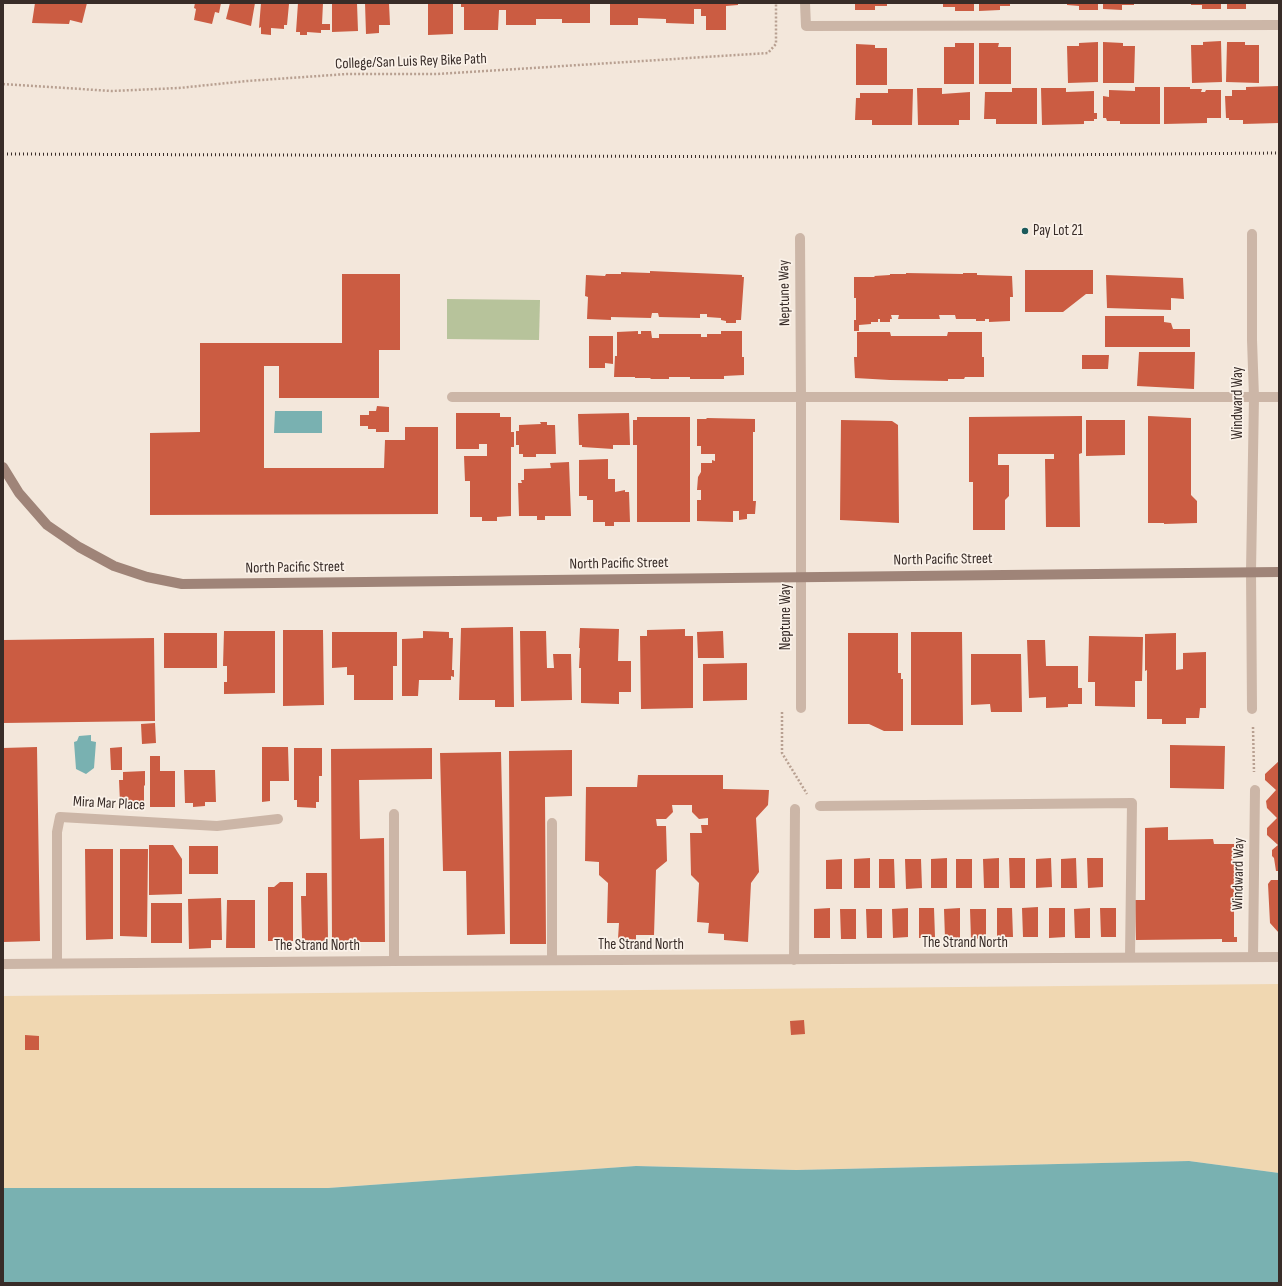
<!DOCTYPE html>
<html>
<head>
<meta charset="utf-8">
<style>
  body { margin:0 }
  #map { position:relative; width:1282px; height:1286px; overflow:hidden; background:#f3e7db; font-family:"Sofia Sans Condensed",sans-serif }
  canvas { display:block }
  .frame { position:absolute; inset:0; border:4px solid #382c28; pointer-events:none }
</style>
</head>
<body>
<div id="map">
<canvas width="1282" height="1286"></canvas>
<div class="frame"></div>
</div>
<script>
const c = document.querySelector('canvas').getContext('2d');
c.lineJoin = 'round';
function fill(path, color) {
  c.fillStyle = color;
  c.fill(path, 'evenodd');
}
function shape(rows) {
  const path = new Path2D();
  for (const r of rows) {
    path.moveTo(r[0], r[1]);
    for (let i = 2; i < r.length; i += 2) path.lineTo(r[i], r[i + 1]);
  }
  return path;
}
function trace(path, color, width, dash) {
  c.strokeStyle = color;
  c.lineWidth = width;
  c.lineCap = dash ? 'butt' : 'round';
  c.setLineDash(dash || []);
  c.stroke(path);
}
function drawText(font, color, halo, rows, align = 'center') {
  c.font = font + ' "Sofia Sans Condensed",sans-serif';
  c.lineWidth = 3.5;
  c.setLineDash([]);
  c.textBaseline = 'middle';
  c.strokeStyle = halo;
  c.fillStyle = color;
  for (const [text, x, y, turn = 0] of rows) {
    c.save();
    c.translate(x, y);
    c.rotate((+turn || 0) * Math.PI / 180);
    c.textAlign = isNaN(turn) ? turn : align;
    if (halo) c.strokeText(text, 0, 0);
    c.fillText(text, 0, 0);
    c.restore();
  }
}
const green = shape([
  [447,299,540,300,539,340,447,339]
]);
const sand = shape([
  [1279,984,1279,1173,1189,1161,796,1170,637,1166,328,1188,3,1188,3,996]
]);
const water = shape([
  [275,411,322,411,322,433,274,433],
  [91,735,91,741,96,742,94,768,86,774,76,769,74,742,77,741,79,736],
  [1189,1161,1279,1173,1279,1283,3,1283,3,1188,328,1188,636,1166,796,1170]
]);
const building = shape([
  [35,3,87,3,82,23,70,20,69,24,32,23],
  [195,3,221,3,219,13,215,12,212,24,194,20,196,9,194,8],
  [230,3,255,3,251,26,226,19],
  [261,3,289,4,287,25,284,25,284,29,271,28,271,35,261,34,261,27,259,28],
  [298,3,323,3,322,24,330,24,330,30,321,30,321,33,307,32,307,35,300,35,300,32,296,32],
  [332,3,357,3,358,31,332,32],
  [365,3,389,3,390,25,379,25,379,33,366,34],
  [428,3,453,3,453,34,428,35],
  [461,3,590,3,590,23,562,23,562,19,536,19,536,25,506,25,506,10,499,10,498,30,464,30,464,7,461,7],
  [610,3,738,3,738,5,726,6,726,30,706,30,706,16,701,16,701,9,694,9,694,24,666,23,666,19,638,18,638,25,610,25],
  [855,3,887,3,887,6,875,6,875,10,855,10],
  [943,3,974,3,974,11,955,11,955,7,943,7],
  [979,3,1010,3,1010,6,1000,6,1000,10,979,11],
  [1067,3,1098,3,1098,10,1079,10,1079,6,1067,5],
  [1103,3,1134,3,1134,5,1122,5,1122,10,1103,9],
  [1191,3,1221,3,1221,9,1202,9,1202,5,1191,5],
  [1227,3,1258,3,1258,4,1246,4,1246,9,1227,9],
  [1221,41,1222,82,1192,83,1191,45,1203,45,1203,42],
  [1098,42,1098,82,1068,83,1067,46,1079,46,1079,43],
  [1103,42,1123,43,1123,46,1135,46,1134,83,1103,83],
  [1227,42,1245,42,1245,45,1259,45,1259,83,1226,82],
  [955,43,974,43,974,84,944,84,944,47,955,47],
  [979,43,999,43,998,47,1011,47,1011,84,979,84],
  [856,44,875,45,875,48,887,48,887,85,856,85],
  [1279,86,1279,123,1243,124,1243,120,1229,120,1229,118,1226,118,1225,96,1232,96,1232,90,1246,90,1246,87],
  [1135,87,1160,87,1160,124,1120,124,1120,121,1107,121,1106,118,1103,118,1103,96,1109,97,1109,90,1135,91],
  [1164,87,1190,87,1190,89,1202,89,1201,92,1205,92,1206,90,1221,90,1221,118,1207,118,1207,123,1164,124],
  [917,88,942,88,942,94,970,92,970,120,959,120,959,125,918,125],
  [1012,88,1037,88,1037,124,996,124,996,119,984,119,985,92,1012,92],
  [1041,88,1066,88,1066,92,1094,91,1094,113,1097,113,1097,119,1094,119,1094,121,1084,121,1084,124,1042,125],
  [888,89,913,89,912,125,872,125,872,120,855,120,856,98,860,98,860,93,888,93],
  [1025,270,1093,270,1093,294,1086,294,1063,312,1025,312],
  [650,271,742,275,742,277,744,277,741,320,736,320,736,323,726,323,726,321,721,320,721,318,707,317,707,314,700,314,700,318,659,317,658,313,652,313,651,318,611,317,611,320,587,319,588,297,585,296,586,275,605,276,606,274,621,274,621,272,650,273],
  [906,273,963,274,963,273,977,273,977,275,1012,276,1013,297,1010,297,1010,321,989,322,989,319,985,319,985,321,976,321,976,319,956,319,955,315,939,315,940,319,898,319,899,315,891,315,892,319,890,319,890,322,880,322,880,319,878,319,878,322,871,322,871,324,859,325,859,331,854,331,854,320,856,320,856,298,854,298,854,277,875,277,874,276,890,275,890,274,906,274],
  [342,274,400,274,400,350,379,350,379,398,279,398,279,366,264,366,264,468,384,468,385,440,405,440,405,427,438,427,438,514,150,515,150,433,200,432,200,343,342,343],
  [1106,275,1183,278,1184,299,1171,298,1171,310,1107,308],
  [1105,316,1164,316,1164,322,1171,323,1173,329,1190,329,1190,347,1105,347],
  [638,331,638,334,641,334,641,331,651,331,652,338,659,338,659,334,701,334,701,337,707,337,707,334,721,334,721,331,742,331,742,357,744,357,744,375,724,376,724,379,690,379,690,377,669,377,669,379,650,379,651,378,635,378,635,377,614,377,615,356,617,356,617,332],
  [857,332,890,332,891,336,947,336,948,332,982,332,982,357,984,357,984,377,965,377,964,379,948,379,948,381,890,380,855,378,854,357,857,357],
  [589,336,613,336,613,364,605,363,605,368,589,368],
  [1139,352,1195,352,1194,389,1137,386],
  [1082,355,1109,355,1108,369,1082,369],
  [377,406,389,407,389,432,376,432,376,429,368,429,368,426,360,426,360,415,369,415,369,411,376,411],
  [456,413,500,413,500,417,511,417,511,432,514,432,514,447,511,447,511,516,497,517,497,521,482,521,482,517,470,517,470,481,465,481,464,456,487,456,487,444,479,444,479,449,456,449],
  [629,413,630,445,613,445,613,449,582,447,582,445,579,445,578,414],
  [1082,416,1082,453,1079,454,1080,527,1046,527,1045,459,1054,459,1054,454,998,454,998,465,1009,465,1009,496,1005,500,1005,530,973,530,973,482,969,482,969,417],
  [1148,416,1191,418,1191,495,1197,501,1197,523,1164,524,1164,523,1148,523],
  [637,417,690,417,690,522,637,522,637,445,633,445,633,420,637,420],
  [707,418,755,419,755,432,753,432,753,501,756,501,755,514,747,514,747,519,739,520,739,511,733,511,733,522,697,521,697,500,701,500,701,490,697,490,698,477,701,472,701,463,712,463,712,460,715,461,715,454,701,454,701,446,697,446,697,419,706,419],
  [841,420,892,421,898,425,899,523,840,520],
  [1086,420,1125,420,1125,455,1086,456],
  [540,422,547,422,547,425,555,425,556,454,536,454,536,457,523,457,523,454,519,454,519,445,516,445,516,431,519,431,519,425,541,424],
  [608,459,608,479,615,479,615,492,625,490,625,492,629,492,630,522,614,522,614,526,605,526,605,522,593,522,593,500,587,500,587,496,579,496,579,460],
  [569,462,571,516,545,516,545,520,537,520,537,516,519,516,518,483,522,483,521,480,524,480,524,469,551,468,550,463],
  [513,627,514,707,495,707,495,700,459,700,461,628],
  [580,628,619,629,618,661,631,661,631,692,619,692,619,704,581,703,581,668,579,668,580,648,579,648],
  [685,629,685,636,693,636,693,708,641,709,640,636,647,636,647,630],
  [283,630,323,630,324,705,283,706],
  [224,631,275,631,275,693,224,694,224,682,227,682,227,666,223,666],
  [423,631,449,632,449,638,453,638,452,670,454,670,454,677,451,676,451,680,419,680,418,696,402,696,402,639,423,638],
  [520,631,546,631,547,668,554,668,553,654,571,654,572,700,521,701],
  [723,631,724,658,698,658,697,632],
  [332,632,397,632,397,666,393,666,393,700,354,700,354,675,347,675,347,667,332,668],
  [911,632,962,632,963,725,911,725],
  [164,633,217,633,217,668,164,668],
  [848,633,898,633,898,673,901,673,901,679,903,679,903,731,884,731,869,724,848,724],
  [1176,633,1176,670,1183,669,1183,653,1206,652,1206,708,1200,708,1199,718,1186,718,1186,724,1162,724,1162,719,1147,719,1147,670,1145,671,1145,634],
  [1089,636,1143,637,1142,681,1135,681,1135,707,1095,706,1095,682,1088,682],
  [154,638,155,721,3,723,3,640],
  [1027,640,1045,640,1046,666,1078,666,1078,688,1082,688,1082,704,1068,704,1068,707,1046,708,1046,697,1029,698],
  [971,654,1021,654,1022,712,991,712,990,704,971,705],
  [747,663,747,700,703,701,703,664],
  [155,723,156,743,142,744,141,724],
  [1170,745,1225,746,1224,789,1170,788],
  [37,747,40,941,3,942,3,748],
  [122,747,122,770,111,770,110,748],
  [262,747,288,747,289,781,270,781,270,801,262,802],
  [294,748,322,748,322,776,319,776,319,802,316,802,316,808,297,807,297,800,294,800],
  [432,748,432,779,359,780,360,839,384,838,385,942,332,942,331,749],
  [572,750,572,796,545,797,546,944,510,944,509,751],
  [501,752,505,934,467,935,466,871,443,871,440,753],
  [150,756,160,756,160,771,175,771,175,807,150,807],
  [1279,761,1279,871,1276,871,1274,858,1272,856,1272,850,1278,845,1267,835,1267,828,1277,818,1267,808,1266,801,1276,790,1265,780,1265,774],
  [184,770,215,770,216,802,205,802,205,806,193,807,193,803,185,803],
  [145,771,145,785,144,786,144,803,142,803,142,809,125,809,125,803,120,803,119,780,123,780,123,772],
  [638,775,723,775,723,789,769,790,768,805,756,818,759,872,751,883,748,942,724,940,724,934,708,933,709,923,697,922,699,883,691,875,690,833,702,833,701,825,708,825,708,818,699,819,692,812,692,805,672,805,673,812,666,819,656,819,657,826,666,826,667,861,656,870,654,935,636,935,636,940,618,939,619,923,607,923,608,883,599,875,599,862,585,861,586,787,637,787],
  [1168,827,1168,840,1213,839,1214,844,1234,844,1234,937,1237,937,1237,942,1222,942,1222,939,1136,940,1135,900,1145,900,1145,828],
  [149,845,173,845,182,859,182,894,149,895],
  [189,846,218,846,218,874,189,874],
  [85,849,113,849,113,939,86,940],
  [120,849,148,849,147,937,120,936],
  [870,858,870,888,854,888,854,859],
  [947,858,947,888,931,888,931,859],
  [999,858,999,888,984,888,983,859],
  [1009,858,1025,858,1025,888,1010,888],
  [1051,858,1052,887,1036,888,1036,859],
  [1076,858,1077,888,1061,888,1061,859],
  [1087,858,1103,858,1103,887,1088,888],
  [842,859,842,889,826,889,826,860],
  [879,859,894,859,895,888,879,888],
  [905,859,921,859,922,888,906,889],
  [956,859,972,859,972,888,956,888],
  [306,873,327,873,328,939,323,943,307,944,302,938,301,896,306,896],
  [1271,880,1279,880,1279,933,1270,923,1268,884],
  [280,882,293,882,293,941,268,941,268,887,274,887],
  [221,898,222,940,211,940,211,948,189,949,188,899],
  [227,900,255,900,255,948,226,948],
  [151,903,182,903,182,943,151,943],
  [1038,907,1038,937,1023,937,1022,908],
  [830,908,830,938,814,938,814,909],
  [908,908,908,937,893,938,892,909],
  [919,908,934,908,935,937,919,938],
  [960,908,960,938,945,938,944,909],
  [997,908,1012,908,1013,937,997,937],
  [1049,908,1065,908,1065,937,1049,938],
  [1090,908,1090,938,1075,938,1074,909],
  [1100,908,1116,908,1116,937,1101,937],
  [840,909,856,909,856,939,841,939],
  [866,909,882,909,882,938,867,938],
  [970,909,986,909,986,938,971,939],
  [804,1020,805,1034,791,1035,790,1021],
  [25,1035,39,1036,39,1050,25,1050]
]);
const path = shape([
  [3,84,112,91,179,88,247,81,347,74,438,74,768,53,776,44,776,3],
  [782,712,782,753,807,794],
  [1253,727,1254,772]
]);
const lane = shape([
  [452,397,1279,397],
  [1251,571,1252,709],
  [820,806,1132,803,1130,957],
  [552,823,552,960],
  [1253,957,1255,790],
  [394,961,394,814]
]);
const street = shape([
  [805,3,806,26,1279,25],
  [800,238,801,397,801,708],
  [1251,571,1254,397,1252,340,1252,234],
  [794,960,795,809],
  [57,963,57,832,60,817,217,826,278,819],
  [3,964,394,961,1279,957]
]);
const secondary = shape([
  [3,467,19,493,47,525,79,547,114,566,147,577,182,584,1279,572]
]);
const rail = shape([
  [3,154,802,157,1279,153]
]);
const markers = [
  [1025,231,4,"#1b5a5b"]
];
const streetNames = [
  ["College/San Luis Rey Bike Path",411,62,-2],
  ["Neptune Way",785,293,-91],
  ["Windward Way",1238,403,-90],
  ["North Pacific Street",943,560,-1],
  ["North Pacific Street",619,564,-1],
  ["North Pacific Street",295,568,-1],
  ["Neptune Way",786,617,-90],
  ["Mira Mar Place",109,804,3],
  ["Windward Way",1239,874,-89],
  ["The Strand North",965,943],
  ["The Strand North",641,945],
  ["The Strand North",317,946]
];
const poiNames = [
  ["Pay Lot 21",1033,231]
];
fill(green, '#b7c39b');
fill(sand, '#f0d7b1');
fill(water, '#79b1b1');
fill(building, '#cb5c42');
trace(path, '#b8a091', 2.5, [2, 2]);
trace(lane, '#ccb6a7', 10);
trace(street, '#ccb6a7', 10);
trace(secondary, '#9f8478', 10);
trace(rail, '#382c28', 3, [1, 3]);
for (const [x, y, r, color] of markers) {
  const dot = new Path2D();
  dot.arc(x, y, r, 0, 2 * Math.PI);
  c.fillStyle = color;
  c.fill(dot);
  trace(dot, '#faf1e8', 1.5);
}
drawText('15px', '#382c28', '#faf1e8', streetNames);
drawText('15px', '#382c28', '#faf1e8', poiNames, 'left');
</script>
</body>
</html>
